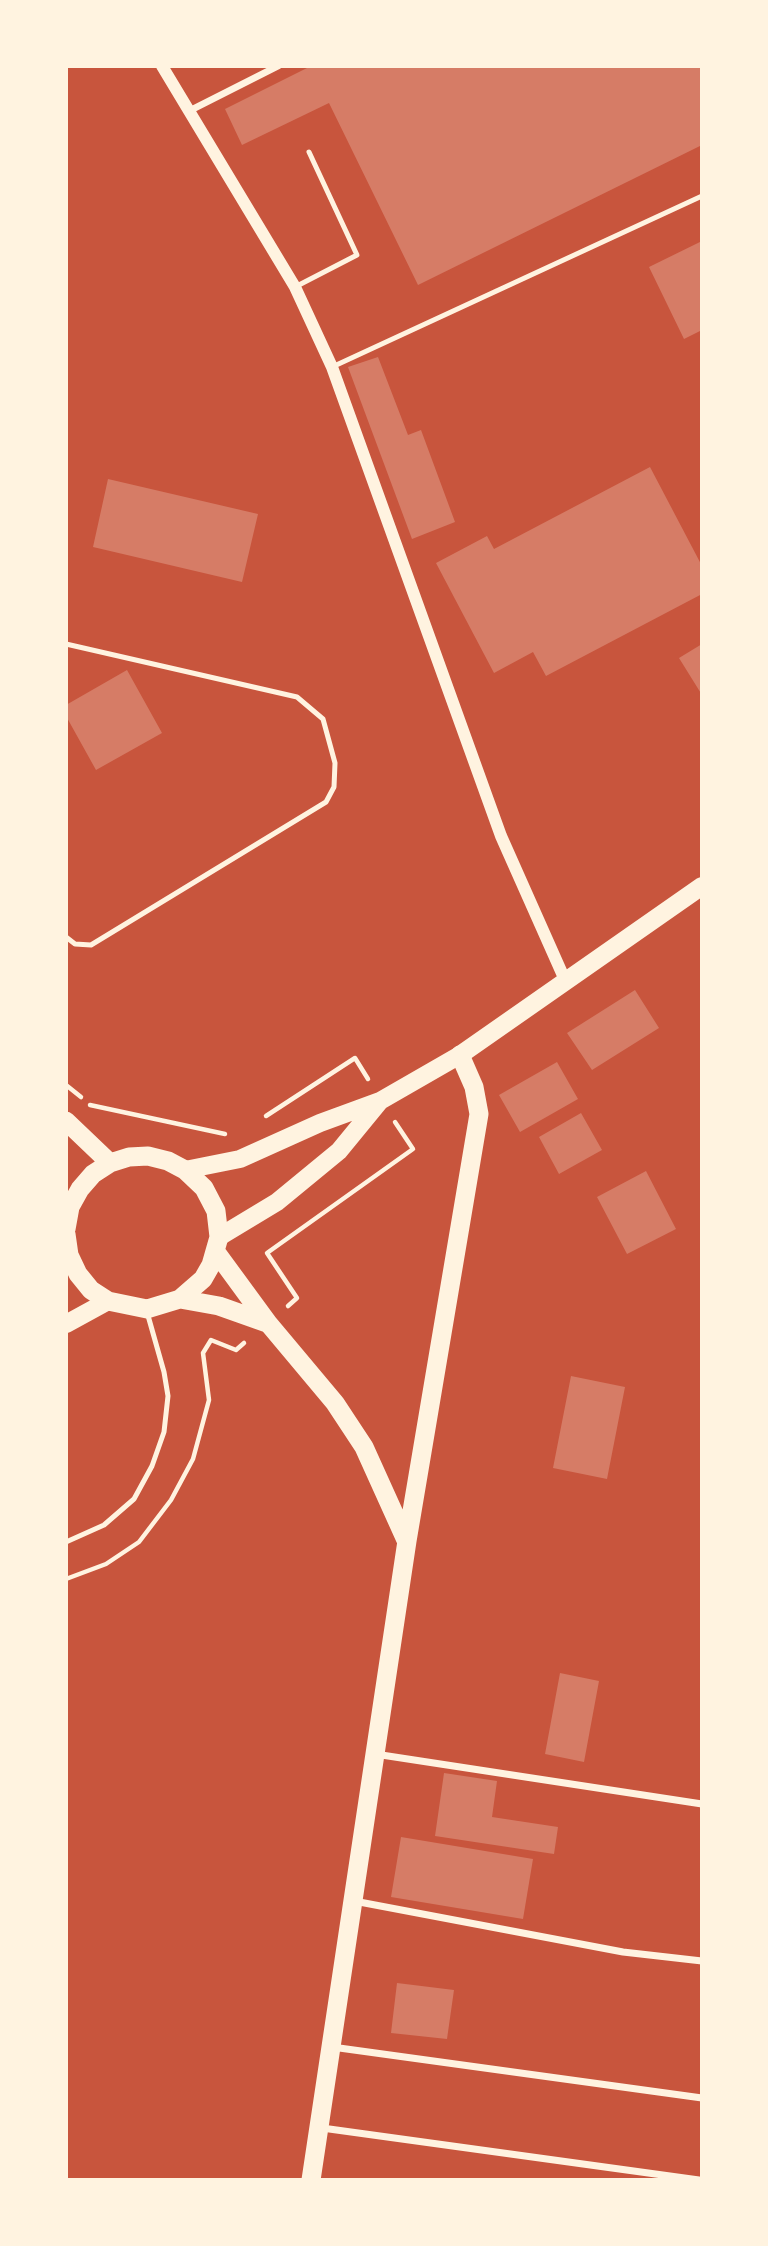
<!DOCTYPE html>
<html>
<head>
<meta charset="utf-8">
<style>
  body { margin:0 }
  #map { position:relative; width:768px; height:2246px; overflow:hidden; background:#c8553d; font-family:"Source Serif 4",serif }
  canvas { display:block }
  .frame { position:absolute; inset:0; border:68px solid #fff3e0; pointer-events:none }
</style>
</head>
<body>
<div id="map">
<canvas width="768" height="2246"></canvas>
<div class="frame"></div>
</div>
<script>
const c = document.querySelector('canvas').getContext('2d');
c.lineJoin = 'round';
function fill(path, color) {
  c.fillStyle = color;
  c.fill(path, 'evenodd');
}
function shape(rows) {
  const path = new Path2D();
  for (const r of rows) {
    path.moveTo(r[0], r[1]);
    for (let i = 2; i < r.length; i += 2) path.lineTo(r[i], r[i + 1]);
  }
  return path;
}
function trace(path, color, width, dash) {
  c.strokeStyle = color;
  c.lineWidth = width;
  c.lineCap = dash ? 'butt' : 'round';
  c.setLineDash(dash || []);
  c.stroke(path);
}
const building = shape([
  [311,66,702,66,702,145,418,285,329,103,242,145,225,109],
  [702,241,702,330,684,339,649,267],
  [378,357,408,435,421,430,455,522,412,539,348,367],
  [650,467,702,566,702,594,546,676,533,652,494,673,436,563,487,536,494,549],
  [108,479,258,514,242,582,93,547],
  [702,644,702,695,679,658],
  [127,670,162,733,96,770,66,716,66,705],
  [635,990,659,1028,592,1070,567,1033],
  [557,1062,578,1099,520,1132,499,1095],
  [581,1113,602,1150,559,1174,539,1137],
  [646,1171,676,1229,627,1254,597,1197],
  [571,1376,625,1387,607,1479,553,1468],
  [560,1673,599,1681,584,1762,545,1754],
  [444,1773,497,1781,492,1817,558,1827,554,1854,435,1836],
  [401,1837,533,1859,523,1919,391,1897],
  [397,1983,454,1990,447,2039,391,2033]
]);
const path = shape([
  [66,1085,81,1097],
  [90,1105,225,1134],
  [266,1116,355,1058,368,1079],
  [288,1306,297,1298,267,1253,413,1149,395,1122],
  [66,1579,106,1564,139,1542,171,1500,193,1459,209,1400,203,1353,211,1340,236,1350,244,1343]
]);
const service = shape([
  [295,287,357,255,309,152],
  [332,367,702,196],
  [66,644,297,697,323,719,335,763,334,787,326,802,91,945,75,944,66,937],
  [66,1542,104,1525,134,1499,152,1466,164,1432,168,1396,164,1372,147,1312]
]);
const minor = shape([
  [191,110,278,66],
  [375,1754,702,1804],
  [354,1901,623,1952,702,1961],
  [332,2047,702,2098],
  [322,2128,699,2180]
]);
const tertiary = shape([
  [162,66,295,287,332,367,501,836,565,980]
]);
const primary = shape([
  [185,1170,240,1159,320,1123,380,1101,460,1055,702,886],
  [219,1237,277,1202,339,1151,380,1101],
  [66,1324,108,1301]
]);
const trunk = shape([
  [66,1121,110,1163],
  [66,1229,70,1207,80,1189,93,1174,110,1163,129,1157,148,1156,168,1161,185,1170,204,1188,216,1211,219,1237,211,1265,203,1279,180,1299,147,1309,108,1301,91,1290,78,1274,69,1255,66,1234],
  [216,1252,268,1323,335,1403,364,1447,406,1540],
  [180,1299,219,1306,267,1323],
  [311,2180,407,1541,479,1114,474,1087,460,1055]
]);
fill(building, '#d67c66');
trace(path, '#fff3e0', 4.5);
trace(service, '#fff3e0', 5);
trace(minor, '#fff3e0', 7);
trace(tertiary, '#fff3e0', 12);
trace(primary, '#fff3e0', 18);
trace(trunk, '#fff3e0', 19);
</script>
</body>
</html>
